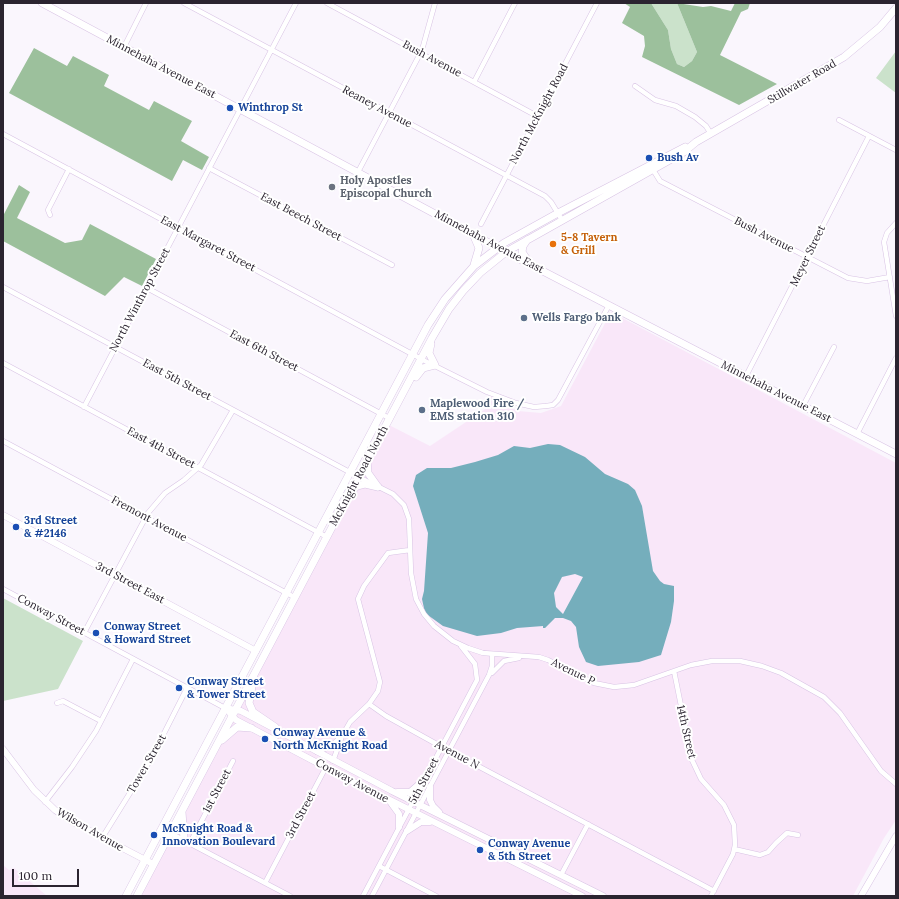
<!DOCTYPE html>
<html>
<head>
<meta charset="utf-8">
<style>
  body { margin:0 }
  #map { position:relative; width:899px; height:899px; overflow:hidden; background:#faf6fd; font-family:Lora,serif }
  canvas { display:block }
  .frame { position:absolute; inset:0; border:4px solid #2b2430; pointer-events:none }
  .scale { position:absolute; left:12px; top:869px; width:67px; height:18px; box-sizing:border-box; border:2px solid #2b2430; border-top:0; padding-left:5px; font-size:12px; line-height:14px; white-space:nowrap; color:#2b2430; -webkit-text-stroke:3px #fff; paint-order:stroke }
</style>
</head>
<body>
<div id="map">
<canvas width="899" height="899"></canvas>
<div class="frame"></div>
<div class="scale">100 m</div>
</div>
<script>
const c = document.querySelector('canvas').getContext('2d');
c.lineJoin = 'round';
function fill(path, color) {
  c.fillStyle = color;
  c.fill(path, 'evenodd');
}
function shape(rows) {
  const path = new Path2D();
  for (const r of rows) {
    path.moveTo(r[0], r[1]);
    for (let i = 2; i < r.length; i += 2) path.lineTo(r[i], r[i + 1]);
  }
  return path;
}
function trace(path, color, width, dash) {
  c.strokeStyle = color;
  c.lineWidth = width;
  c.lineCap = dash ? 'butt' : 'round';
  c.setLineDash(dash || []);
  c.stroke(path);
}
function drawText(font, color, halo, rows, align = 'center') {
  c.font = font + ' Lora,serif';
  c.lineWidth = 4;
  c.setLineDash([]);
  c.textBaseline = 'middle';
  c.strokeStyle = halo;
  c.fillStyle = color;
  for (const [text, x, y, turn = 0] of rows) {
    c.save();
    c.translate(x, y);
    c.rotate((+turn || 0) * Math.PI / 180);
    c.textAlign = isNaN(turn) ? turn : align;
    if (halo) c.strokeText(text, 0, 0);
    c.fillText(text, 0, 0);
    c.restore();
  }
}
const commercial = shape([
  [611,312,896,463,896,820,884,838,853,896,140,896,389,425,430,446,484,410,491,397,518,411,541,413,561,406],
  [3,865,9,870,14,868,47,896,3,896]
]);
const green = shape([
  [651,3,677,3,697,52,692,61,684,67,677,64,671,49,668,30],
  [896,51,896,93,876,78],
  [3,598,83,641,58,689,3,701]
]);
const forest = shape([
  [624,3,651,3,668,30,671,49,677,64,684,67,692,61,697,52,677,3,703,7,711,6,731,11,735,3,750,3,748,9,741,12,720,55,777,84,739,105,642,57,645,46,644,36,622,23,630,7],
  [34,48,67,66,73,56,109,75,104,86,149,110,154,101,192,121,181,141,209,157,202,170,183,160,172,181,9,93],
  [19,185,30,192,17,218,65,243,82,240,90,224,156,259,142,286,124,277,105,296,3,241,3,216]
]);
const water = shape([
  [548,444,560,445,585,457,605,474,628,484,635,490,642,506,653,571,660,581,664,584,674,586,674,601,671,622,661,655,639,662,598,666,586,662,579,647,576,627,571,621,563,618,555,618,545,628,543,628,543,626,517,628,501,633,477,636,443,626,425,613,422,599,424,591,428,533,413,486,416,475,427,468,451,468,475,462,498,455,514,446,530,448],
  [575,574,583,577,563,614,556,607,554,593,562,577]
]);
const minor = shape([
  [184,3,545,196,551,202,562,220],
  [327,3,537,116],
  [124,47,146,3],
  [474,82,515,3],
  [635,86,655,100,676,106,695,117,706,126,711,134],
  [839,120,896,150],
  [3,134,425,361,487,392,516,403,534,407,546,406,553,405,558,400,609,305],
  [209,168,392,265],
  [652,168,660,181,848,278,867,281,890,277],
  [358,172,422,50,435,3],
  [50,215,48,210,69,169],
  [896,223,887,233,884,242,896,316],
  [481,224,597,3],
  [3,287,370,483],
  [147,288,389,418],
  [3,363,327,537],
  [746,376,869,136],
  [803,406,834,347],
  [84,407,296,3],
  [857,434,896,358],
  [3,441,294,597],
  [377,486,393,494,404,505,409,519,411,573,416,599,424,614,434,626,453,641,468,648,483,653,539,657,548,660,594,683,614,687,634,685,691,665,712,661,740,661,762,666,781,673,824,697,840,713,881,771,896,784],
  [410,550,388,553,364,586,358,599,380,682,378,691,369,704,386,716,442,747,714,891],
  [3,589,225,708],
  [84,633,148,513,165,493,184,480,201,465,233,410],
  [674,671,692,760,701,779,724,805,734,825,735,845,733,854,711,896],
  [492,673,504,661,519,658],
  [57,703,63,701,101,721],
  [317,752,330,747,342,736],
  [333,761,342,736,350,722,369,704],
  [45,802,72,767,96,731,133,659],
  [159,834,170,833,290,896],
  [102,838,151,759,187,688],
  [190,843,233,761],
  [734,849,760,855,768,852,776,843,787,833,798,835],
  [379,866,436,896],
  [561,875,588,824],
  [265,883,326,767],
  [363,896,477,680,475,664,461,646],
  [372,896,489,675,492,666,492,654]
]);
const tertiary = shape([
  [3,515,256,651],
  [225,708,241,711,392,791,603,896],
  [229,712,236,720,344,777,582,896],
  [3,749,34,790,55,810,73,822,153,864],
  [430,787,430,800,433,806,439,812],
  [397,792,410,792,425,779],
  [391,803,399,814,399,827],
  [407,831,421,822,430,822],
  [861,896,896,836]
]);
const secondary = shape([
  [42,3,506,252,896,454],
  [473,234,479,248,474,265],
  [527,240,523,246,522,252,528,261],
  [416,377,423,368,435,365,429,353,431,344],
  [367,460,368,473,378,487],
  [353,490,357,486,365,484,378,487],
  [253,681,249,703,253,712,275,727,281,733],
  [222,740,237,727,251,728],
  [182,812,184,840],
  [126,896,428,325,445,299,474,266,504,243,558,213,685,147],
  [137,896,432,338,449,309,463,291,480,273,506,252,684,152,696,142,844,57,880,27,896,8]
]);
const markers = [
  [230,108,4,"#1a4fb4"],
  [649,158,4,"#1a4fb4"],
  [332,187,4,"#6b7280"],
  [553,244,4,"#e8710a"],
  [524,318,4,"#5c6f8a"],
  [422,410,4,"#5c6f8a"],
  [16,527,4,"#1a4fb4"],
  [96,633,4,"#1a4fb4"],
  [179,688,4,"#1a4fb4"],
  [265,739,4,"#1a4fb4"],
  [154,835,4,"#1a4fb4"],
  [480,850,4,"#1a4fb4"]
];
const streetNames = [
  ["Bush Avenue",432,59,28],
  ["Minnehaha Avenue East",161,67,28],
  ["Stillwater Road",802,82,-30],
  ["Reaney Avenue",377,107,28],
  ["North McKnight Road",539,114,-62],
  ["East Beech Street",301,217,28],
  ["Bush Avenue",764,235,27],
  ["Minnehaha Avenue East",489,242,28],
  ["East Margaret Street",208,244,28],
  ["Meyer Street",808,256,-64],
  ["North Winthrop Street",140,300,-62],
  ["East 6th Street",264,351,28],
  ["East 5th Street",177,380,28],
  ["Minnehaha Avenue East",776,392,27],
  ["East 4th Street",161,448,28],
  ["McKnight Road North",359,476,-62],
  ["Fremont Avenue",149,519,28],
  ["3rd Street East",130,583,28],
  ["Conway Street",51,615,28],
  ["Avenue P",573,672,26],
  ["14th Street",686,732,77],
  ["Avenue N",457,755,28],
  ["Tower Street",147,764,-60],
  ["Conway Avenue",352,781,28],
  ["5th Street",424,781,-62],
  ["1st Street",217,791,-62],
  ["3rd Street",301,815,-62],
  ["Wilson Avenue",90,830,30]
];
const transitNames = [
  ["Winthrop St",238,108],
  ["Bush Av",657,158],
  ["3rd Street",24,521],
  ["& #2146",24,534],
  ["Conway Street",104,627],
  ["& Howard Street",104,640],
  ["Conway Street",187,682],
  ["& Tower Street",187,695],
  ["Conway Avenue &",273,733],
  ["North McKnight Road",273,746],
  ["McKnight Road &",162,829],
  ["Innovation Boulevard",162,842],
  ["Conway Avenue",488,844],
  ["& 5th Street",488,857]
];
const worshipNames = [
  ["Holy Apostles",340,181],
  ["Episcopal Church",340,194]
];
const foodNames = [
  ["5-8 Tavern",561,238],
  ["& Grill",561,251]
];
const serviceNames = [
  ["Wells Fargo bank",532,318],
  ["Maplewood Fire /",430,404],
  ["EMS station 310",430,417]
];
fill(commercial, '#f9e7f9');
fill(green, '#cbe2cb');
fill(forest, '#9cc09c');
fill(water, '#75aebc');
trace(minor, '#d8c3e4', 5.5);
trace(tertiary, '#d8c3e4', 7);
trace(secondary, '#d8c3e4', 8);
trace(minor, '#fff', 4.5);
trace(tertiary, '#fff', 6);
trace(secondary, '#fff', 7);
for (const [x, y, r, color] of markers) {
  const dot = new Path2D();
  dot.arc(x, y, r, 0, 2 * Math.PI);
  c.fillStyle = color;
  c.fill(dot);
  trace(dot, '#fff', 1.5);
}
drawText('11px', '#2b2430', '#fff', streetNames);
drawText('bold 11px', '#164399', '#fff', transitNames, 'left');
drawText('bold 11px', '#5b616d', '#fff', worshipNames, 'left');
drawText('bold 11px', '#c56008', '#fff', foodNames, 'left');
drawText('bold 11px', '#4e5e75', '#fff', serviceNames, 'left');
</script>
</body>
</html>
